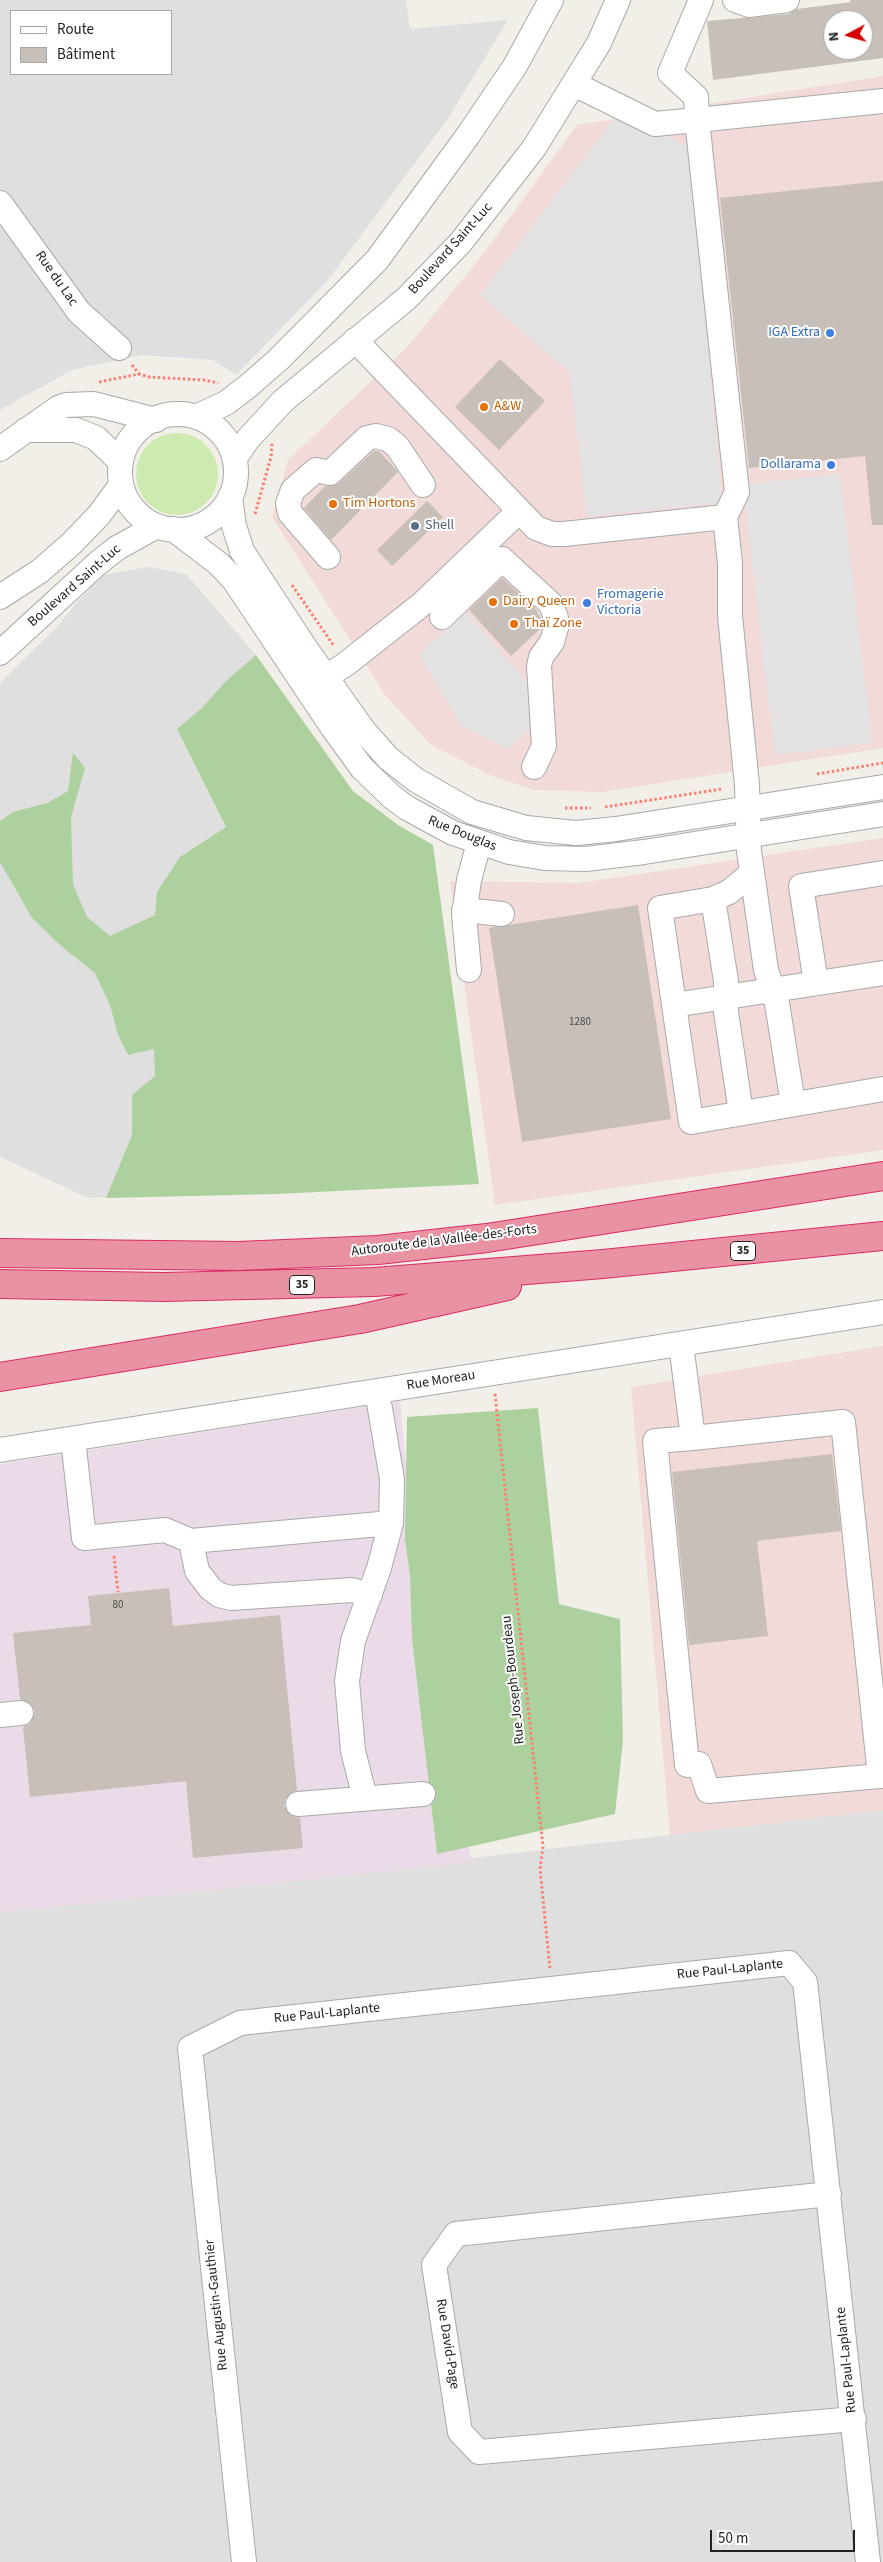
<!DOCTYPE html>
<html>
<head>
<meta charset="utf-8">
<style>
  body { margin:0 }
  #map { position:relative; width:883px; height:2562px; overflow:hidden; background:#f2efe9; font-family:"Source Sans 3",sans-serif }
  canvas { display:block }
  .legend { position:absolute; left:10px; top:10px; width:162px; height:65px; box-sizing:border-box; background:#fff; border:1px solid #a7a7a7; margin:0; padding:6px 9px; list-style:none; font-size:15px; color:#222 }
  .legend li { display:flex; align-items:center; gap:10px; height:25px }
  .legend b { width:25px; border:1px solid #a7a7a7 }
  .north { position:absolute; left:823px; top:10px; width:50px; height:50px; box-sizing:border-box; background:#fff; border:1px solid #a7a7a7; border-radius:50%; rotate:264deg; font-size:14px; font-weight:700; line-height:20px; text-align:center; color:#222 }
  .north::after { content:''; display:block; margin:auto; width:18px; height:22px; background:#d40000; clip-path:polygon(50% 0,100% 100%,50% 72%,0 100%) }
  .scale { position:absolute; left:710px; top:2530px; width:145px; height:22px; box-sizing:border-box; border:2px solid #222; border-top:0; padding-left:6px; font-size:15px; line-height:18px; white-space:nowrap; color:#222; -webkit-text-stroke:4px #fff; paint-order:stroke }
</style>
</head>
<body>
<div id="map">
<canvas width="883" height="2562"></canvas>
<ul class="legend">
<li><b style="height:6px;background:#fff"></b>Route</li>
<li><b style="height:14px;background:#c7bfb8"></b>Bâtiment</li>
</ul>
<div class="north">N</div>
<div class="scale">50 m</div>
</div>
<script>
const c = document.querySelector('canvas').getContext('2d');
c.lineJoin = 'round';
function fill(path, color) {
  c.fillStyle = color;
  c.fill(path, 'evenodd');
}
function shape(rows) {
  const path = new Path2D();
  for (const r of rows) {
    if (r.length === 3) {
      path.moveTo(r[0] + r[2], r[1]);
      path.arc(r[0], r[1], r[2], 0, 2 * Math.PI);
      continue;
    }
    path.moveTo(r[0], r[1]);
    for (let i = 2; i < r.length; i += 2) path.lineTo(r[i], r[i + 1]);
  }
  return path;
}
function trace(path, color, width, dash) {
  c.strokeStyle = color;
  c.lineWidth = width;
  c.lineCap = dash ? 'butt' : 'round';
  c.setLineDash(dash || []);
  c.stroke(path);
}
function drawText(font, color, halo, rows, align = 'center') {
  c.font = font + ' "Source Sans 3",sans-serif';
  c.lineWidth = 4;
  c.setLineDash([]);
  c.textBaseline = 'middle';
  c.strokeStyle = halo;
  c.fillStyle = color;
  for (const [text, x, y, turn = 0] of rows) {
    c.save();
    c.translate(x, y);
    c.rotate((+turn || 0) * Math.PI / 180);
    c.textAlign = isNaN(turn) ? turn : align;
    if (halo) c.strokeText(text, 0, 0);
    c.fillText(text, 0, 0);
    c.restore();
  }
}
const residential = shape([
  [0,0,406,0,410,29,508,20,447,120,328,280,236,375,213,360,142,355,72,370,0,410],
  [11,11,171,11,171,74,11,74],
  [148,567,186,574,256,655,226,681,226,852,245,1002,132,1095,132,1135,106,1198,86,1197,0,1157,0,683,57,627,78,601,104,575],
  [883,1810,883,2562,0,2562,0,1913]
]);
const commercial = shape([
  [883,76,883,748,603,792,534,790,492,776,431,745,385,695,272,517,288,460,409,345,484,253,577,125],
  [883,838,883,1150,495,1205,450,881,579,883],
  [883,1346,883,1810,670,1835,631,1387]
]);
const industrial = shape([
  [400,1401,429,1718,447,1747,472,1862,0,1913,0,1464]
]);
const grass = shape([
  [177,474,41]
]);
const forest = shape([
  [256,655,353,791,398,825,433,845,479,1184,277,1194,106,1198,132,1135,132,1095,155,1076,154,1049,128,1055,118,1035,110,1005,95,973,60,945,32,918,0,862,0,821,13,812,47,803,68,791,73,753,85,768,71,817,73,884,87,917,110,936,155,915,157,892,180,857,226,827,177,729,203,707,226,681],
  [538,1408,559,1604,620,1619,623,1741,615,1814,437,1854,412,1639,410,1575,405,1540,407,1417]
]);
const parking = shape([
  [620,111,689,147,722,502,587,516,570,373,480,295],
  [840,474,872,743,775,755,743,485],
  [466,612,527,682,534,725,507,749,462,726,419,654]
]);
const building = shape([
  [850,0,883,0,883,58,713,80,707,21,789,14,797,9,851,2],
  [833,20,863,20,863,50,833,50],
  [883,181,883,525,872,525,865,456,749,468,720,198],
  [500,359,545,401,499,450,455,407],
  [374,451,379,451,398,472,331,540,304,508,325,486,333,486,339,483],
  [427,501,443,517,392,566,377,550],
  [502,578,535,608,542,620,542,627,511,656,469,610],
  [638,905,671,1119,522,1142,489,928],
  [832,1454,841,1531,757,1541,768,1636,689,1645,672,1472],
  [169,1588,173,1626,280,1615,297,1790,286,1798,284,1806,292,1816,300,1818,303,1848,193,1858,186,1781,30,1797,23,1727,29,1724,35,1712,32,1705,20,1699,13,1633,91,1625,88,1596]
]);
const path = shape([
  [132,365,139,374],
  [99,382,139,374,149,377,204,380,218,383],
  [255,514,271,457,272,443],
  [292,585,334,646],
  [817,774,883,763],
  [605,807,722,789],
  [565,808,591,808],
  [495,1394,543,1847,540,1869,550,1969],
  [114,1556,118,1592]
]);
const minor = shape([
  [701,0,670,73,696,97,697,120,883,101],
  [735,0,749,5,787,0],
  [574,84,655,124,697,120,737,492,725,517,730,563,730,616,747,785,749,851,766,970,777,1003,793,1104],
  [0,203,79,312,119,348],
  [355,340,536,528,552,534,564,534,725,517],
  [178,472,58],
  [198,416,226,403,247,387,278,360,377,260,469,134,515,66,551,0],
  [26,430,76,430,96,438,121,462],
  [0,449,58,408,66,405,94,404,156,420],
  [235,458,248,439,283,401,407,298,461,242,534,148,599,43,618,0],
  [230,497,234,526,242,551,306,649,364,731,388,758,416,780,472,812,526,828,576,833,616,829,883,787],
  [173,529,219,564,234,580,333,728,362,768,392,797,407,808,453,833,509,852,545,858,586,859,644,852,883,814],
  [328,557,290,513,288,503,293,490,316,470,330,473,367,438,376,436,388,439,397,446,423,485],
  [0,597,40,571,71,544,99,515,121,485],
  [442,617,502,559,551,604,556,618,556,628,552,642,541,657,539,666,544,746,534,767],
  [0,653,98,563,117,548,155,527],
  [314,685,346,664,422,604,519,511],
  [752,873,729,892,713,899,660,908,691,1122,883,1089],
  [713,899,726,981,726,1012,741,1113],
  [464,910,502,914],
  [469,970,464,915,469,880,479,843],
  [816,983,801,886,883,873],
  [674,1005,883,973],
  [681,1344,693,1438,843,1422,880,1776,708,1791,699,1764,687,1765,655,1441,693,1438],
  [73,1439,84,1538,165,1530,191,1541,391,1523],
  [0,1450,883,1312],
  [191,1541,197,1571,210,1588,219,1595,231,1598,352,1590,370,1595],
  [0,1715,21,1713],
  [365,1798,353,1751,347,1681,353,1641,379,1568,391,1523,392,1479,377,1391],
  [298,1804,423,1794],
  [829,2194,456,2234,434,2265,460,2432,479,2452,854,2419],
  [244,2562,190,2048,240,2023,789,1963,805,1982,868,2562]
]);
const highway = shape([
  [0,1253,238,1256,378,1250,487,1238,883,1176],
  [0,1284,163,1287,374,1282,603,1264,883,1236],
  [0,1377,360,1319,507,1286]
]);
const markers = [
  [830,333,5,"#3f7fe0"],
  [484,407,5,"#e8710a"],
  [831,465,5,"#3f7fe0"],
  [333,504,5,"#e8710a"],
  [415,526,5,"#5c6f8a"],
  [493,602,5,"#e8710a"],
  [587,603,5,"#3f7fe0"],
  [514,624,5,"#e8710a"]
];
const numberNames = [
  ["1280",580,1023],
  ["80",118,1606]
];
const shields = [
  [743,1251,25],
  [302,1285,25]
];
const shieldNames = [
  ["35",743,1251],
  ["35",302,1285]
];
const streetNames = [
  ["Boulevard Saint-Luc",451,249,-48],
  ["Rue du Lac",56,279,55],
  ["Boulevard Saint-Luc",75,586,-41],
  ["Rue Douglas",462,834,22],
  ["Autoroute de la Vallée-des-Forts",444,1241,-7],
  ["Rue Moreau",441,1381,-9],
  ["Rue Joseph-Bourdeau",514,1680,-96],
  ["Rue Paul-Laplante",730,1970,-6],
  ["Rue Paul-Laplante",327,2014,-6],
  ["Rue Augustin-Gauthier",217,2305,-96],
  ["Rue David-Page",447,2344,81],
  ["Rue Paul-Laplante",847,2360,-96]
];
const shopNames = [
  ["IGA Extra",820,333],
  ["Dollarama",821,465],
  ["Fromagerie",597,595,"left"],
  ["Victoria",597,611,"left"]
];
const foodNames = [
  ["A&W",494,407],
  ["Tim Hortons",343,504],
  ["Dairy Queen",503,602],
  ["Thaï Zone",524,624]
];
const serviceNames = [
  ["Shell",425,526]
];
fill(residential, '#e0dfdf');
fill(commercial, '#f2dad9');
fill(industrial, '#ebdbe8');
fill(grass, '#cdebb0');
fill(forest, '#add19e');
fill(parking, '#e2e2e2');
fill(building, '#c7bfb8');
trace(minor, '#a9a9a9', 26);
trace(highway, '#dc2a67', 30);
trace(path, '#fa8072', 3, [2.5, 2.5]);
trace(minor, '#fff', 24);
trace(highway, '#e892a2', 28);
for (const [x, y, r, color] of markers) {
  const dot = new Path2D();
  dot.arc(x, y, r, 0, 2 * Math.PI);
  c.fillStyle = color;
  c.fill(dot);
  trace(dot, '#fff', 2);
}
drawText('11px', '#4b4948', null, numberNames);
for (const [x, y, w] of shields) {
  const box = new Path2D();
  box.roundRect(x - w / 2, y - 9.5, w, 19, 4);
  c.fillStyle = '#fff';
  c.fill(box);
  trace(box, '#222', 1);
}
drawText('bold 12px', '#222', null, shieldNames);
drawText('14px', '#222', '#fff', streetNames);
drawText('14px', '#366cbe', '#fff', shopNames, 'right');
drawText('14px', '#c56008', '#fff', foodNames, 'left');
drawText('14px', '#4e5e75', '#fff', serviceNames, 'left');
</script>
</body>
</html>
